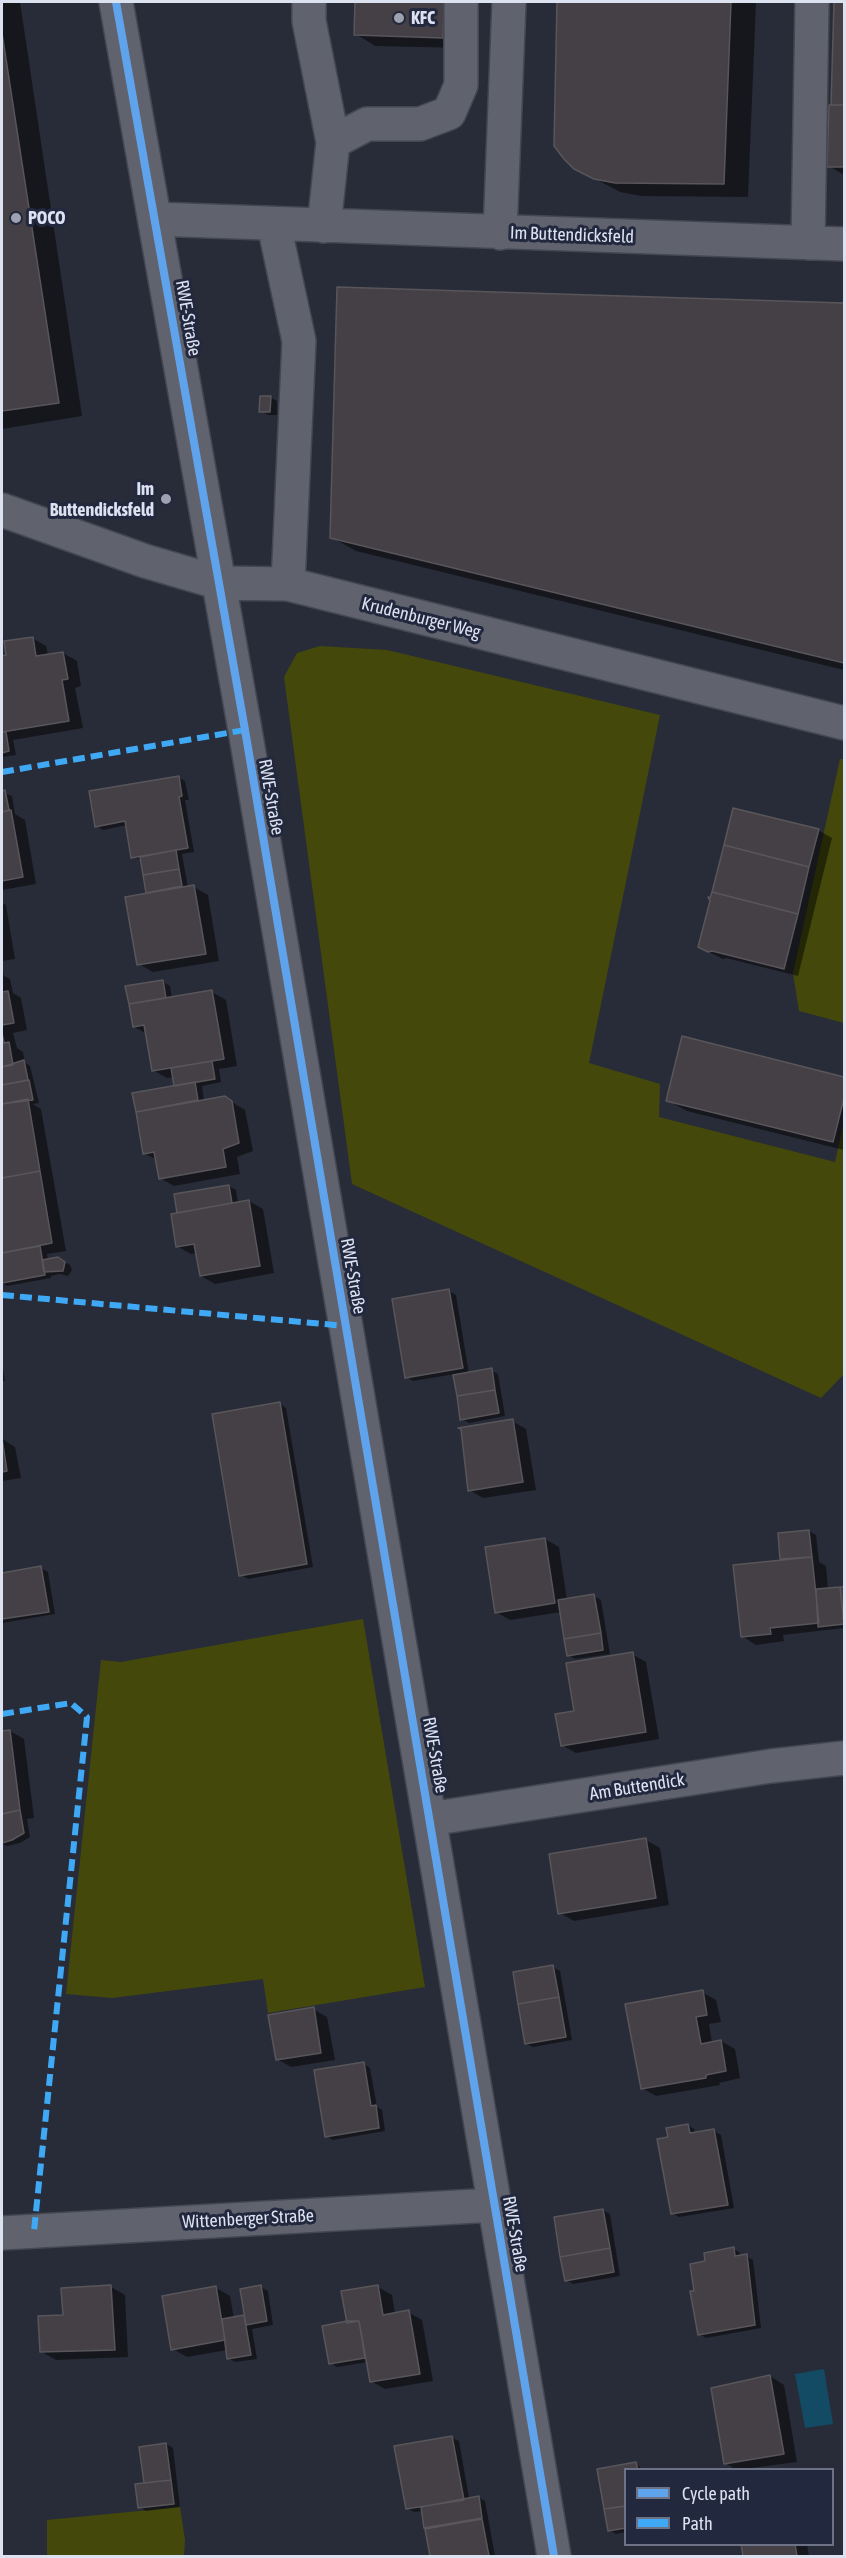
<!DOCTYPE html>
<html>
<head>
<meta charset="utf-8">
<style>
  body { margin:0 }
  #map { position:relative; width:846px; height:2558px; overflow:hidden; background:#282c38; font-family:"Asap Condensed",sans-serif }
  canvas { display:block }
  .frame { position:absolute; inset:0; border:3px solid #dde2f1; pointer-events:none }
  .legend { position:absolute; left:624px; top:2468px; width:210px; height:78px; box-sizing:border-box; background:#22283e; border:2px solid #6d7286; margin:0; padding:8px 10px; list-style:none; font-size:18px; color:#dde2f1 }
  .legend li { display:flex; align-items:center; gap:12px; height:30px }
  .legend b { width:30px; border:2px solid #6d7286 }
</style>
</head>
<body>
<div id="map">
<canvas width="846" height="2558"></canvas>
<div class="frame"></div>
<ul class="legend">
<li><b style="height:8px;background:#60a3ed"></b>Cycle path</li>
<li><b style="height:8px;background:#3fa9f5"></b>Path</li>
</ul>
</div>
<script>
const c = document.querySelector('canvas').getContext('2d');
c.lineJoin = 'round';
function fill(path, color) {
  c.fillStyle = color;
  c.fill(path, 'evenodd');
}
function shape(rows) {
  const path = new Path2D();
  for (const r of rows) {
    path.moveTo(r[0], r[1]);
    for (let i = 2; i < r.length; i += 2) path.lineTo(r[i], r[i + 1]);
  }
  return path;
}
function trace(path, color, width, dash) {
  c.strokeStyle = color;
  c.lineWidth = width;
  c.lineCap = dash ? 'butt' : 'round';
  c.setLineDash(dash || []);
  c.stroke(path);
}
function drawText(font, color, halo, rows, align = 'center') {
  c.font = font + ' "Asap Condensed",sans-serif';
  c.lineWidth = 6;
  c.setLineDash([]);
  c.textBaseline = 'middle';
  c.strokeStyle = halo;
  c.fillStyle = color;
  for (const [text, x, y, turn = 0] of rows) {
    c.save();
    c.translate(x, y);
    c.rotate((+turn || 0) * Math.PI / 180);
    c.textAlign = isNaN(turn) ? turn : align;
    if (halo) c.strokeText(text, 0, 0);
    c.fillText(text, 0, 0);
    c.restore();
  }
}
const green = shape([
  [320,646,387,650,660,715,589,1063,660,1084,659,1117,835,1162,844,1122,844,1374,821,1398,352,1184,284,677,297,653],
  [840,759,844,759,844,1023,799,1011,793,973],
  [363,1619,425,1987,268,2013,263,1979,112,1998,66,1994,101,1660,121,1662],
  [180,2507,185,2540,184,2556,47,2556,47,2520]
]);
const water = shape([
  [824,2369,833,2424,805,2428,795,2374]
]);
const shadow = shape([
  [2,2,20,2,82,416,2,429],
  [357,2,464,2,463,48,375,46,356,34],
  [559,2,756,2,748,197,641,196,620,192,575,168,556,145],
  [836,2,844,2,844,175,829,166],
  [338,290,844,304,844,670,356,551,331,537],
  [270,397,277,401,277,415,268,415,261,411],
  [32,638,46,646,48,655,63,653,77,661,81,686,75,688,83,728,13,740,16,755,2,757,2,657,8,656],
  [178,777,185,781,189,800,185,800,194,852,182,854,188,888,194,887,208,895,219,961,153,972,139,964,148,894,142,860,132,857,127,825,103,830,96,826],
  [2,792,12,796,15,814,25,820,36,884,2,890],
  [818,830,832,838,798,976,726,958,723,959,699,947],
  [2,903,6,905,15,959,2,961],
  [2,963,4,976,10,979,13,993,21,998,27,1030,13,1033,17,1048,23,1052,25,1062,30,1066,39,1103,33,1104,41,1109,66,1251,47,1254,48,1260,58,1258,70,1265,72,1270,68,1276,60,1274,51,1276,51,1278,7,1286,2,1283],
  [163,982,170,986,172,999,212,992,226,1000,237,1066,219,1069,221,1082,202,1086,204,1101,225,1098,245,1110,253,1151,237,1157,240,1174,174,1186,160,1178,157,1160,144,1153,134,1095,175,1087,174,1077,167,1078,153,1070,147,1034,134,1027],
  [683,1038,844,1079,844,1150,687,1111,667,1100],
  [229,1186,236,1190,238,1203,249,1201,263,1209,274,1273,215,1284,201,1276,197,1253,191,1254,177,1246,181,1214],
  [449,1291,456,1295,469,1374,491,1370,498,1374,505,1416,469,1423,462,1419,455,1374,413,1381,407,1377],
  [2,1362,5,1381,2,1381],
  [280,1404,286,1408,313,1567,248,1579,241,1575],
  [512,1421,526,1429,536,1490,483,1498,469,1490],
  [2,1439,15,1447,21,1478,2,1481],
  [809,1531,816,1535,819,1562,826,1566,828,1589,844,1588,844,1628,783,1635,784,1641,756,1645,742,1636,786,1561,782,1558],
  [545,1539,559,1547,567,1600,594,1596,601,1600,610,1654,575,1659,569,1655,561,1612,510,1620,496,1612],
  [41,1568,48,1572,55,1614,2,1623,2,1574],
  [632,1654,646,1662,659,1739,576,1753,562,1745,575,1712],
  [10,1731,24,1739,34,1818,27,1819,30,1837,20,1843,7,1846,2,1844,2,1733],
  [646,1840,660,1848,669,1905,574,1921,560,1913],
  [553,1967,560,1971,572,2040,533,2047,526,2044],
  [702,1992,716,2000,721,2022,709,2024,712,2043,721,2041,735,2049,740,2078,719,2083,720,2085,656,2096,642,2088],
  [313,2009,327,2017,335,2060,291,2067,277,2059],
  [364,2064,370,2068,377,2107,382,2110,385,2131,333,2140,326,2136],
  [688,2125,694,2129,695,2134,714,2131,721,2135,734,2208,679,2217,672,2213,670,2139],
  [603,2210,610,2214,620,2276,573,2284,566,2280],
  [734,2249,740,2253,741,2257,746,2256,753,2260,761,2328,706,2338,699,2334,696,2292,707,2262],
  [111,2287,125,2295,128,2357,56,2360,42,2352,64,2316],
  [261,2287,268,2291,273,2325,252,2329,257,2359,235,2362,228,2358,227,2350,187,2357,173,2349,216,2288,230,2296,234,2319,246,2316],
  [378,2287,392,2295,395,2314,408,2312,422,2320,433,2381,385,2389,371,2381,368,2362,337,2367,331,2363,348,2324],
  [770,2376,784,2385,797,2462,736,2470,726,2463],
  [452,2438,459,2441,469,2498,478,2497,485,2501,495,2556,431,2556,423,2511,414,2512,407,2508],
  [166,2444,173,2448,180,2507,146,2511,139,2507,146,2485,141,2448],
  [636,2463,643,2470,626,2470,626,2532,616,2534,609,2530,599,2470],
  [742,2544,807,2544,809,2556,744,2556]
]);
const building = shape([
  [355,2,444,2,443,38,354,35,355,2],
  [557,2,731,2,724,184,615,183,594,179,574,169,564,159,554,146,557,2],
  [834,2,844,2,844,105,831,105,834,2],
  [2,33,59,403,2,411,2,33],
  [829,105,844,105,844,167,827,167,829,105],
  [337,287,844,303,844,663,330,538,337,287],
  [260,396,271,396,270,412,259,412,260,396],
  [33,637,36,656,63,652,68,679,62,680,69,721,2,732,2,656,6,655,4,641,33,637],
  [2,732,6,732,9,751,2,753,2,732],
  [179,776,182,796,179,797,188,848,131,858,125,821,95,827,89,791,179,776],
  [5,790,9,810,2,812,2,791,5,790],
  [733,808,819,829,809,867,724,845,733,808],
  [11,810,23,877,2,881,2,812,11,810],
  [724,845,809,867,798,914,712,892,724,845],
  [176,850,179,869,143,875,140,857,176,850],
  [179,869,182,886,146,893,143,875,179,869],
  [194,885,206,954,137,965,125,897,194,885],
  [712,892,798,914,784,969,712,951,708,952,698,947,710,901,708,897,710,898,712,892],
  [163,980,166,998,129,1004,125,986,163,980],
  [212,990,224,1059,152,1071,144,1025,133,1027,129,1004,212,990],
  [8,991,14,1023,2,1025,2,992,8,991],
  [2,1033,4,1043,9,1042,13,1065,2,1067,2,1033],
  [682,1036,844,1077,844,1098,833,1142,666,1101,682,1036],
  [24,1060,28,1080,2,1085,2,1067,24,1060],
  [212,1061,215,1079,174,1086,171,1068,212,1061],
  [29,1080,33,1100,2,1104,2,1085,29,1080],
  [195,1082,198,1100,136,1112,132,1093,195,1082],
  [225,1096,232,1101,239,1143,223,1149,226,1167,159,1179,154,1152,143,1154,136,1112,225,1096],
  [28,1099,40,1171,2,1178,2,1104,28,1099],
  [40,1171,52,1243,2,1253,2,1178,40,1171],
  [229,1185,232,1203,177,1213,174,1194,229,1185],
  [249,1200,260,1266,200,1276,194,1244,176,1247,171,1214,249,1200],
  [40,1246,45,1275,2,1283,2,1253,40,1246],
  [58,1257,65,1262,63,1271,44,1272,42,1260,58,1257],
  [449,1289,463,1368,405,1378,392,1299,449,1289],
  [492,1368,495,1390,457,1396,453,1375,492,1368],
  [495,1390,499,1413,460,1420,457,1396,495,1390],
  [280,1402,307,1564,239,1576,212,1414,280,1402],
  [513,1419,523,1482,468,1491,461,1429,458,1428,513,1419],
  [2,1438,7,1471,2,1472,2,1438],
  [809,1530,812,1557,780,1559,778,1533,809,1530],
  [545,1538,555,1603,495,1613,485,1547,545,1538],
  [812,1557,819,1623,770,1628,771,1634,741,1637,733,1565,812,1557],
  [41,1566,49,1612,2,1619,2,1573,41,1566],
  [840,1587,844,1587,844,1624,840,1587],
  [840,1587,844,1624,818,1627,816,1589,840,1587],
  [594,1594,601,1633,564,1639,558,1600,594,1594],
  [601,1633,603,1650,567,1656,564,1639,601,1633],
  [633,1652,646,1732,561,1746,555,1714,574,1711,566,1663,633,1652],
  [10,1730,20,1810,2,1814,2,1731,10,1730],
  [20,1810,24,1833,12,1840,2,1843,2,1814,20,1810],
  [646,1838,656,1898,558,1914,549,1854,646,1838],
  [553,1965,559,1997,518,2004,513,1972,553,1965],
  [703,1990,707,2015,696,2017,701,2044,721,2040,726,2071,706,2075,706,2078,641,2089,625,2004,703,1990],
  [559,1997,566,2037,525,2044,518,2004,559,1997],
  [314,2007,321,2053,276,2060,268,2015,314,2007],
  [364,2062,371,2106,376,2105,379,2128,325,2137,314,2070,364,2062],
  [688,2124,690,2133,714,2129,728,2205,671,2214,657,2139,668,2137,666,2128,688,2124],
  [603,2209,610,2248,560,2257,554,2217,603,2209],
  [734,2247,735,2256,747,2254,755,2325,698,2335,690,2291,694,2291,690,2264,705,2261,704,2253,734,2247],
  [610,2248,614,2272,565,2281,560,2257,610,2248],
  [111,2285,115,2350,40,2352,38,2316,63,2315,61,2288,111,2285],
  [261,2285,267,2321,246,2325,240,2289,261,2285],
  [378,2285,383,2315,409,2310,420,2374,370,2382,359,2321,347,2323,341,2291,378,2285],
  [216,2286,225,2340,171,2350,162,2296,216,2286],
  [244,2315,251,2355,227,2359,222,2319,244,2315],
  [347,2321,359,2321,365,2358,329,2364,322,2326,347,2321],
  [770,2375,784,2454,724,2464,711,2388,770,2375],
  [452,2436,464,2500,406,2509,394,2446,452,2436],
  [166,2443,171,2480,144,2483,139,2447,166,2443],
  [636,2462,638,2470,626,2470,626,2506,604,2509,597,2469,636,2462],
  [171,2480,174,2504,138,2508,135,2484,171,2480],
  [479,2496,482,2518,424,2528,421,2507,479,2496],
  [626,2506,626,2528,608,2531,604,2509,626,2506],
  [482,2519,489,2556,430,2556,425,2529,482,2519],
  [741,2544,795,2544,797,2556,743,2556,741,2544]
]);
const minor = shape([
  [116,2,245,730,554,2556],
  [309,2,309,21,333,142,324,226],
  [333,142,367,124,420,124,449,113,461,85,461,2],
  [155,219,844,244],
  [274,225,299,341,288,584],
  [500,233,509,2],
  [808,243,812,2],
  [2,510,145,561,220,583,288,584,844,723],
  [430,1819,771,1766,844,1758],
  [2,2233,494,2205]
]);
const quiet = shape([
  [2,772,245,730],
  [2,1295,346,1326],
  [2,1714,71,1703,87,1717,34,2231]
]);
const cycleway = shape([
  [116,2,245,730,554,2556]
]);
const markers = [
  [399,18,6,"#9ea2b0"],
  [16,218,6,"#9ea2b0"],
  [166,499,6,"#9ea2b0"]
];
const poiNames = [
  ["KFC",411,18],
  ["POCO",28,218],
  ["Im",154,489,"right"],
  ["Buttendicksfeld",154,510,"right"]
];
const streetNames = [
  ["Im Buttendicksfeld",572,235,2],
  ["RWE-Straße",188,318,80],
  ["Krudenburger Weg",421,618,14],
  ["RWE-Straße",271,797,80],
  ["RWE-Straße",353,1276,80],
  ["RWE-Straße",435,1755,80],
  ["Am Buttendick",637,1787,-9],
  ["Wittenberger Straße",248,2219,-3],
  ["RWE-Straße",515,2234,80]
];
fill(green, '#44490b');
fill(water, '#134a64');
fill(shadow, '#0007');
fill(building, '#444045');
trace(building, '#59565b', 1.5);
trace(minor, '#434751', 36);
trace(minor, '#60636d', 33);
trace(quiet, '#3fa9f5', 6, [12, 6]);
trace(cycleway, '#60a3ed', 8);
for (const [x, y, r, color] of markers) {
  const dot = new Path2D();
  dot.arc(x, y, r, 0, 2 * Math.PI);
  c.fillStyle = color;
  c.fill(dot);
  trace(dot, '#22283e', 2);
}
drawText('bold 18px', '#dde2f1', '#22283e', poiNames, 'left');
drawText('18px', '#dde2f1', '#22283e', streetNames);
</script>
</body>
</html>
